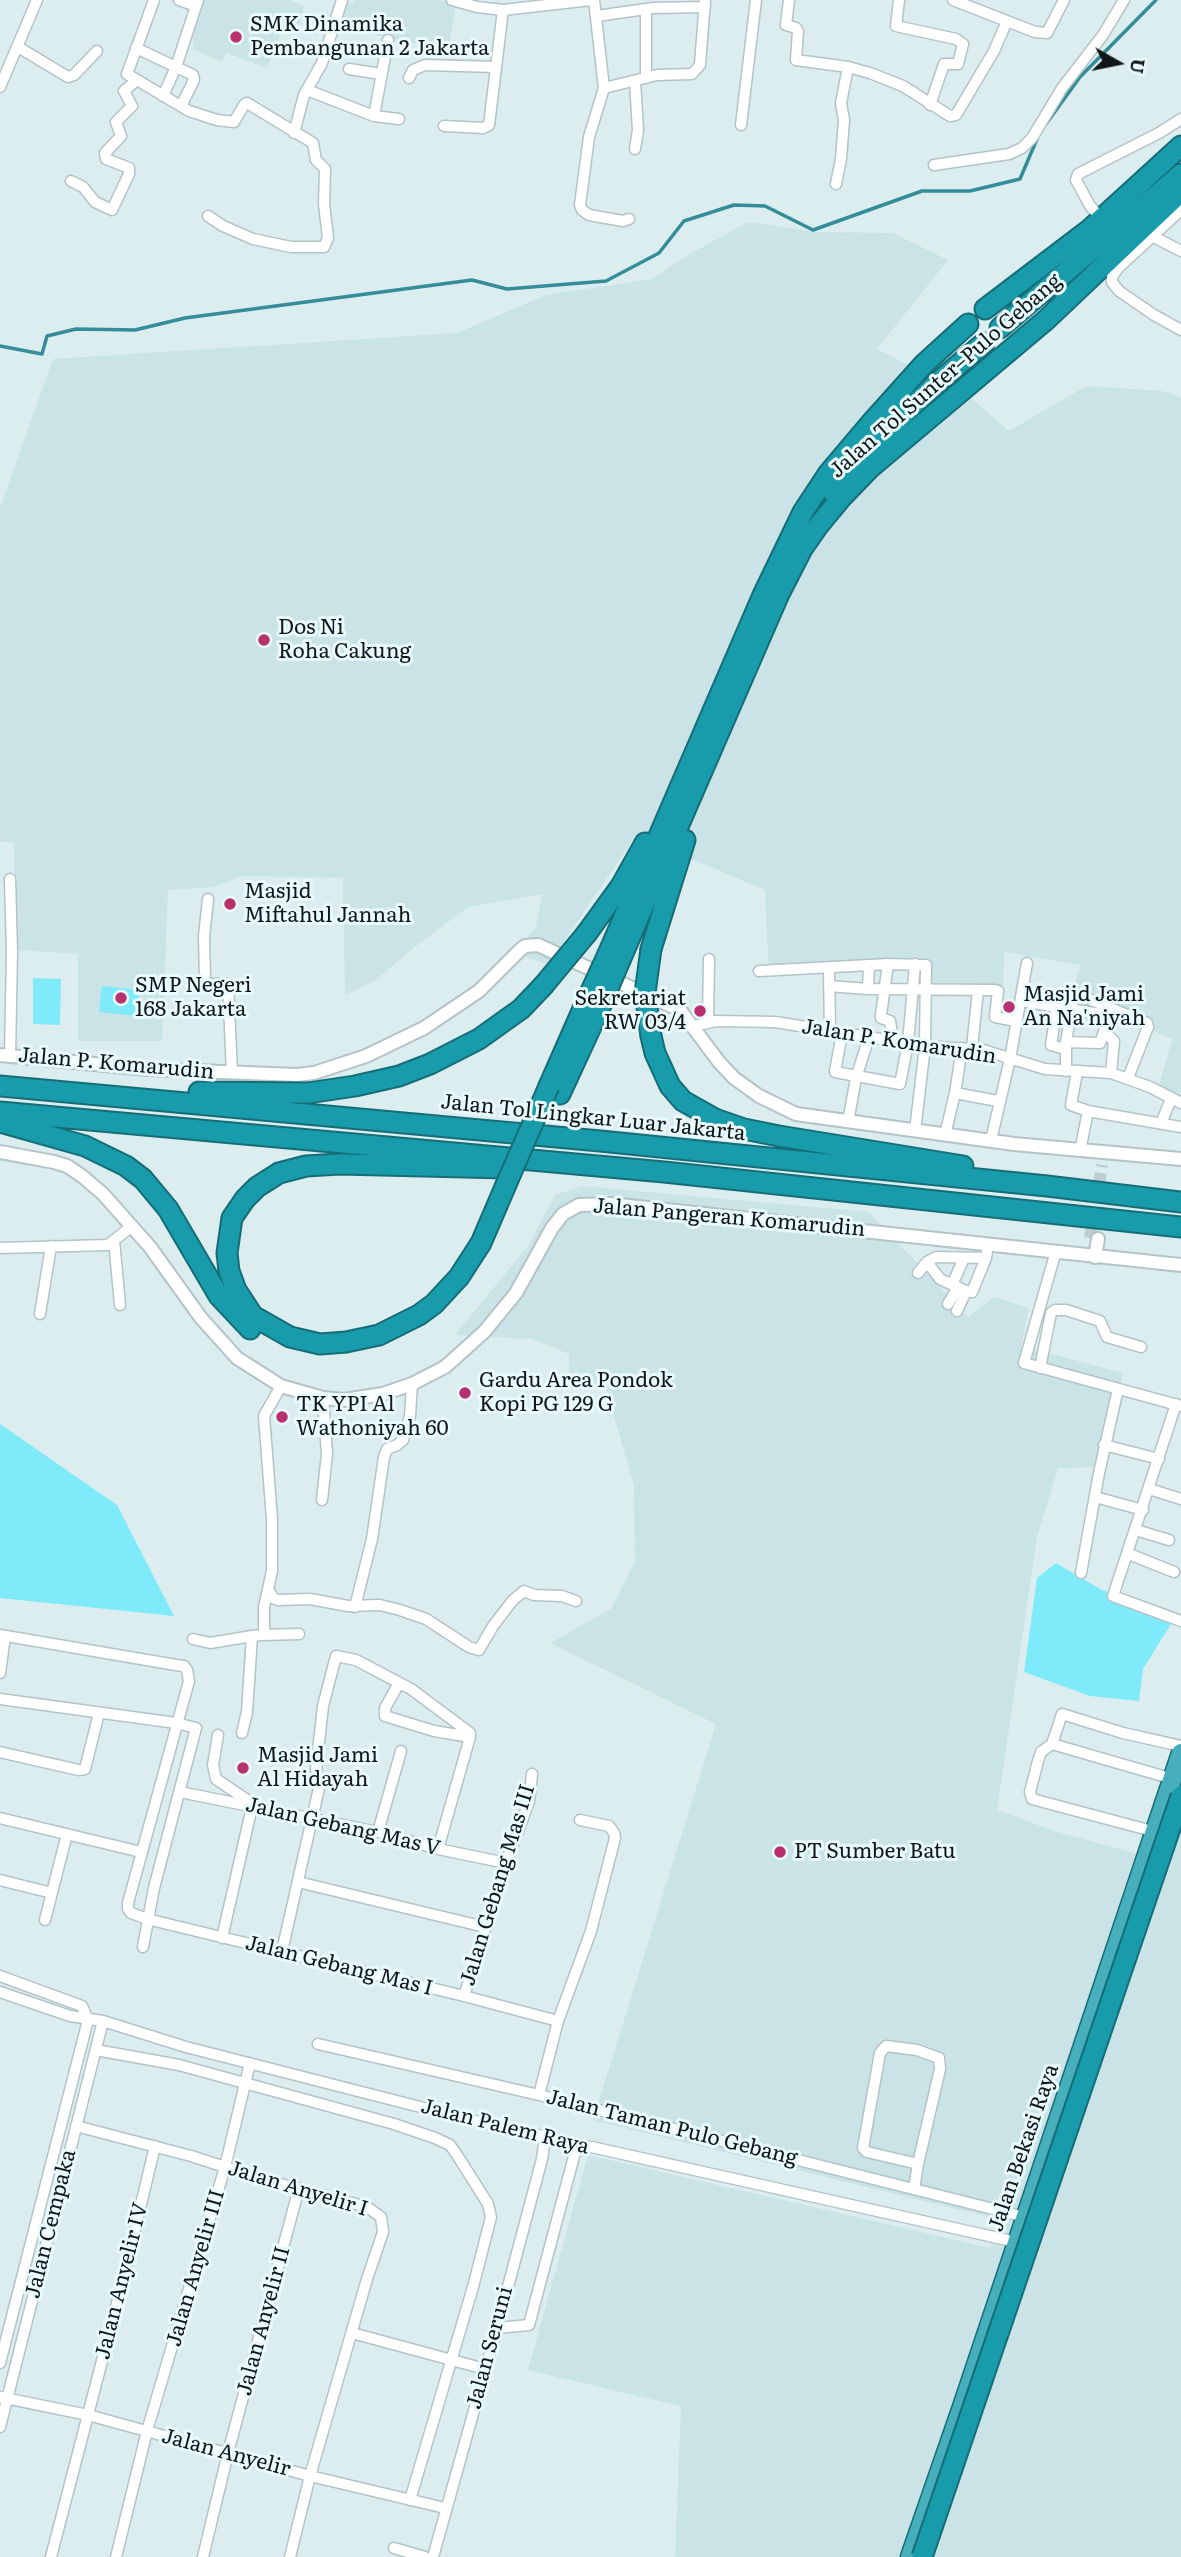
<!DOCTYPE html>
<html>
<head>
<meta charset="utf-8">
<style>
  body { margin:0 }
  #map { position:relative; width:1181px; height:2557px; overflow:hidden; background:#dcedef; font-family:Literata,serif }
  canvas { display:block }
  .north { position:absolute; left:1083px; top:28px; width:70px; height:70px; -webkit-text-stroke:5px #e9fafc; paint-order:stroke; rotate:99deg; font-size:19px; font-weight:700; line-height:28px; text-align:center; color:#111718 }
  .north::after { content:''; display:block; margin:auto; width:24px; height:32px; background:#111718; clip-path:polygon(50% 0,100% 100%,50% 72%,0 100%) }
</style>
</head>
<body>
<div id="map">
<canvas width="1181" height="2557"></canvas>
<div class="north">U</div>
</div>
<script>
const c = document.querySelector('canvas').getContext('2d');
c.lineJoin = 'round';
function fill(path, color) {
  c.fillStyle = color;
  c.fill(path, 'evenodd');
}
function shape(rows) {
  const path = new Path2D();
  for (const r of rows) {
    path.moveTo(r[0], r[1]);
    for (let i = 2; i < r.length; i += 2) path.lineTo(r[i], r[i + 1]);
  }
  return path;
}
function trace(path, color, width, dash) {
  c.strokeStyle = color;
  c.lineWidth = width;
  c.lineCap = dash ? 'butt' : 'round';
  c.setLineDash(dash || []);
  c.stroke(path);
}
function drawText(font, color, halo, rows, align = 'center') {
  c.font = font + ' Literata,serif';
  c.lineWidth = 6;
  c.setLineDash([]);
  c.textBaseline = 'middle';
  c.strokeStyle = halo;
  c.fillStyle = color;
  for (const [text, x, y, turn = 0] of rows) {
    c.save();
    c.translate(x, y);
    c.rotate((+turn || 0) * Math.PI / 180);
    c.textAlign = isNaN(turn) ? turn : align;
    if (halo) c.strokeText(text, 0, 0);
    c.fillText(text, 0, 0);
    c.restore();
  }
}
const built = shape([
  [204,0,292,0,292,2,304,6,300,24,285,22,267,68,227,53,222,62,193,49,194,24],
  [354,0,438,0,456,4,448,50,337,27,343,2,353,3],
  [748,222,819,232,893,233,948,260,877,349,971,398,1009,431,1086,386,1163,391,1181,398,1181,1102,1157,1093,1172,1039,1071,995,1081,965,1004,952,1003,998,932,993,931,970,769,975,765,890,699,862,632,841,548,965,514,952,536,928,542,894,468,907,407,953,376,980,345,995,343,878,242,876,214,887,168,890,162,1041,78,1041,78,954,15,950,14,842,0,842,0,508,53,359,457,333,546,295,652,279,688,255],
  [582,1186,869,1212,968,1317,994,1297,1029,1308,1021,1346,1123,1373,1101,1467,1058,1468,1037,1537,997,1810,1057,1832,1168,1862,1181,1828,1181,2557,675,2557,681,2406,528,2370,588,2155,990,2248,1001,2220,593,2120,716,1724,550,1643,611,1609,635,1561,634,1486,605,1385,569,1388,569,1354,532,1339,455,1335,528,1246,555,1195]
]);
const green = shape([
  [33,978,61,979,60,1025,33,1024],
  [102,986,139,990,137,1016,99,1012],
  [0,1424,117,1505,174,1616,0,1598],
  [1056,1563,1102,1590,1176,1616,1143,1669,1139,1701,1090,1696,1024,1672,1037,1578]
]);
const stream = shape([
  [1046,124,1080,77,1156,0],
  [0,346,42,354,47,336,76,329,135,330,185,318,472,280,507,289,606,281,659,253,684,221,734,205,765,206,813,230,922,191,970,191,1020,179,1037,139]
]);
const tertiaryTunnel = shape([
  [1090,1238,1102,1165]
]);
const minor = shape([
  [154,0,127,74,189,111,217,120,234,122,244,105,247,103,313,143,316,160,325,169,324,204,328,238,324,247,291,247,253,239,223,226,208,216],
  [179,0,196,6],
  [452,0,477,7,503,10,591,0],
  [594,0,604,88,589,137,580,205,582,210,589,215,623,221,629,219],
  [789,0,786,25,796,28,798,31,796,60,848,67,870,73,903,86,950,116,956,115,994,51,1007,21],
  [899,0,896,26,956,39,963,44,958,64,944,64,930,105],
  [953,0,1035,32,1047,33,1064,0],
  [646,11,646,78],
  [597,16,653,8,705,7],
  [18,47,68,77,74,75,97,51],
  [136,48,193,75,194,80,181,106],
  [349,69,381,74],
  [409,78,413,70,425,65,495,67],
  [635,81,638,130,635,149],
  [0,87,37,0],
  [604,88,657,75,692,74,700,65,705,0],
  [307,90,374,116,399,119],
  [163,96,176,67,198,0],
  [374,116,388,40],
  [741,125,756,0],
  [444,126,483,128,489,125,503,10],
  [294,133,304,95,322,63,342,0],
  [934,165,1009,154,1022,148,1032,138,1062,88,1103,35,1124,0],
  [71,181,83,187,95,202,112,210,129,174,129,168,106,159,105,153,121,136,116,122,132,106,124,91,137,80],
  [836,184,841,159,844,120,841,103,848,67],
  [1181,210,1118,268,1112,277,1112,282,1119,291,1154,315,1181,330],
  [1102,219,1090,206,1076,180,1078,174,1159,133,1181,119],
  [1152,236,1181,251],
  [208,899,204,936,205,981,208,984,228,984,232,1073],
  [888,964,881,1015,881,1018,890,1021,893,1040],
  [829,969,830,1032],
  [759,971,888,964,926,965,925,1046,915,1131],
  [829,986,868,989,995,990,998,991,995,1017,1016,1021],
  [868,989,869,965],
  [1021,1001,1106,1015],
  [1057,1006,1051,1045,1065,1049],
  [1108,1010,1104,1032,1114,1041,1111,1073],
  [708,1022,709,959],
  [694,1026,716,1021,775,1022,925,1046,983,1050,1045,1069,1111,1073,1150,1087,1181,1103],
  [1104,1032,1100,1043,1066,1042,1074,993,1147,1023,1148,1027,1128,1078],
  [842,1033,835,1072,900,1084,908,1043,915,964],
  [1066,1043,1066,1071],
  [972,1048,978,990],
  [10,1055,12,952,10,879],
  [1077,1072,1071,1105,1088,1111],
  [955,1093,998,1101],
  [1162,1121,1171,1099],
  [848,1122,856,1078,869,1037],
  [945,1135,955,1093,962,1048],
  [991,1140,1010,1059,1027,963],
  [1080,1151,1088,1111,1181,1127],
  [114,1240,120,1305],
  [0,1248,108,1245,132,1226],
  [1056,1251,1024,1363,1181,1406],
  [927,1262,940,1279,966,1291,972,1292,986,1258,988,1244],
  [918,1273,927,1262,936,1257,986,1258],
  [952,1285,964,1258],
  [948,1304,958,1287],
  [957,1311,966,1291],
  [40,1314,51,1246],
  [1040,1368,1051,1313,1055,1310,1066,1310,1100,1321,1107,1337,1141,1347],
  [1176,1404,1113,1596,1181,1621],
  [1104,1445,1159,1459],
  [1149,1489,1181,1499],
  [1095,1497,1143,1510],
  [322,1500,327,1454,323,1398],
  [1136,1530,1169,1540],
  [1129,1554,1174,1572],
  [1081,1573,1099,1473,1118,1389],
  [268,1589,273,1598,278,1600,310,1599,348,1606,380,1605,400,1610,426,1619,469,1647,479,1650,493,1626,513,1600,524,1591,534,1595,562,1596,576,1601],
  [355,1607,372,1539,384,1457,387,1449,397,1445,403,1440,410,1416,412,1384],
  [0,1635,176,1665,184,1666,187,1670,189,1681,128,1903,128,1909,131,1913,147,1919,464,1996,558,2021],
  [262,1635,299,1634],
  [193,1639,210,1643,252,1636],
  [0,1673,5,1636],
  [399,1683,385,1708,385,1716,434,1731,470,1737],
  [0,1699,176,1723,196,1728,154,1888,143,1947],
  [242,1733,247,1712,252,1636,262,1635,264,1632,264,1607,272,1571,272,1519,264,1416,281,1386],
  [218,1735,213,1765,216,1779,247,1800,252,1807,222,1938],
  [1052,1744,1173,1779],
  [0,1752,79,1770,85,1769,99,1713],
  [180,1792,378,1832,438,1849,506,1863],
  [0,1818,141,1852],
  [378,1832,401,1751],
  [1156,1832,1032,1799,1030,1792,1038,1761,1041,1752,1052,1744,1062,1714,1123,1733,1181,1746],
  [438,1849,470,1737],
  [0,1880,52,1893],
  [298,1882,485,1927],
  [45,1920,67,1834],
  [282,1951,319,1788,316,1769,323,1706,336,1656,356,1660,411,1689,470,1733,470,1737],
  [0,1976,82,2006,88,2020,0,2363],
  [0,1992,70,2016,103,2021,186,2047,471,2120,1016,2242],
  [464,1996,506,1863,529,1802,532,1774],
  [318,2044,539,2095,1025,2217],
  [96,2050,179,2065,394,2124,435,2138,450,2145,457,2155,488,2204,491,2217,473,2287,410,2500],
  [539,2095,558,2021,591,1931,615,1838,614,1833,609,1826,580,1820],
  [76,2126,191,2156,262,2179,367,2207,381,2217,383,2232,367,2279,310,2476,290,2557],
  [914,2189,918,2164,940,2069,939,2058,917,2050,886,2046,880,2053,863,2148,867,2152,918,2164],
  [497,2328,529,2325,577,2145],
  [352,2333,485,2369],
  [0,2397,88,2415,310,2476,445,2508],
  [0,2427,103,2021],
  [394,2548,425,2557],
  [51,2557,122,2284,155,2146],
  [116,2557,147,2431,225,2167,250,2063],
  [203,2557,228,2453,299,2188],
  [433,2557,497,2328,542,2159,545,2138]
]);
const tertiary = shape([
  [0,1055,146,1069,297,1075,314,1073,366,1056,424,1028,479,991,520,950,525,946,538,945,680,1010,719,1062,734,1078,759,1096,796,1114,1014,1144,1181,1159],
  [0,1152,54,1162,67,1166,82,1176,103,1194,150,1247,201,1318,237,1358,281,1386,323,1398,344,1400,383,1394,412,1384,445,1367,484,1332,516,1293,552,1228,563,1214,579,1205,609,1204,657,1209,1181,1265],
  [1095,1257,1098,1239]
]);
const trunk = shape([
  [910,2557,963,2404,1181,1753]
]);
const motorway = shape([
  [985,309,1089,230,1181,146],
  [1000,328,1181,174],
  [832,491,882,435,932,387,984,343],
  [587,933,621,886,645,843],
  [651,949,685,840],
  [608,954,763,595,803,512,828,474,872,422,924,364,968,324],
  [621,958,779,594,802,549,818,526,842,497,870,468,1046,320,1181,192],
  [651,1036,655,1053,670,1086,683,1101,715,1119,744,1129,779,1136,963,1166],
  [0,1086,600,1141,1047,1186,1181,1202],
  [549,1086,586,1002],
  [199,1092,308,1093,355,1086,399,1076,430,1064,479,1039,521,1009,543,986],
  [560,1094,601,1005],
  [0,1112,664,1172,1181,1227],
  [0,1122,85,1146,126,1166,143,1179,168,1209,219,1296,250,1329],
  [505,1187,481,1243,459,1277,434,1304,419,1315,379,1335,346,1342,320,1344,290,1337,253,1316,236,1290,229,1271,227,1253,232,1218,245,1199,257,1187,279,1173,306,1166,340,1164,506,1168]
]);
const motorwayBridge = shape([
  [651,949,645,993,651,1036],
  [543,986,587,933],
  [586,1002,608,954],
  [601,1005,621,958],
  [505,1187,549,1086],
  [922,2557,1181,1796]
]);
const markers = [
  [236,37,7,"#b9306f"],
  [264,640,7,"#b9306f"],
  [230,904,7,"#b9306f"],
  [121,998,7,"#b9306f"],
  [1009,1007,7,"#b9306f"],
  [700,1011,7,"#b9306f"],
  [465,1393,7,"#b9306f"],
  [282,1417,7,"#b9306f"],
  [243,1768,7,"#b9306f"],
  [780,1852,7,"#b9306f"]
];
const poiNames = [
  ["SMK Dinamika",250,25],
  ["Pembangunan 2 Jakarta",250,49],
  ["Dos Ni",278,628],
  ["Roha Cakung",278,652],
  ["Masjid",244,892],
  ["Miftahul Jannah",244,916],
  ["SMP Negeri",135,986],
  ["168 Jakarta",135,1010],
  ["Masjid Jami",1023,995],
  ["An Na'niyah",1023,1019],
  ["Sekretariat",686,999,"right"],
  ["RW 03/4",686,1023,"right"],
  ["Gardu Area Pondok",479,1381],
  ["Kopi PG 129 G",479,1405],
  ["TK YPI Al",296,1405],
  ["Wathoniyah 60",296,1429],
  ["Masjid Jami",257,1756],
  ["Al Hidayah",257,1780],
  ["PT Sumber Batu",794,1852]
];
const streetNames = [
  ["Jalan Tol Sunter–Pulo Gebang",946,376,-41],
  ["Jalan P. Komarudin",899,1042,9],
  ["Jalan P. Komarudin",116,1064,5],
  ["Jalan Tol Lingkar Luar Jakarta",593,1118,6],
  ["Jalan Pangeran Komarudin",729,1218,5],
  ["Jalan Gebang Mas V",343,1827,13],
  ["Jalan Gebang Mas III",498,1885,-73],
  ["Jalan Gebang Mas I",339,1966,14],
  ["Jalan Palem Raya",505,2127,14],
  ["Jalan Taman Pulo Gebang",672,2128,14],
  ["Jalan Bekasi Raya",1024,2148,-71],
  ["Jalan Anyelir I",298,2189,17],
  ["Jalan Cempaka",51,2224,-76],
  ["Jalan Anyelir III",196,2268,-74],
  ["Jalan Anyelir IV",122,2281,-76],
  ["Jalan Anyelir II",264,2321,-75],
  ["Jalan Seruni",490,2348,-75],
  ["Jalan Anyelir",226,2453,15]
];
fill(built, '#c9e3e7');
fill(green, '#7feaf9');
trace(stream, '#348d98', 3.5);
trace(tertiaryTunnel, '#becdcf', 12, [12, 6]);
trace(minor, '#b3c3c6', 13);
trace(tertiary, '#b3c3c6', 16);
trace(trunk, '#166d77', 21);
trace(motorway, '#166d77', 23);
trace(minor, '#fff', 10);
trace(tertiary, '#fff', 12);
trace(trunk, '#46afbb', 18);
trace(motorway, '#189baa', 19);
trace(motorwayBridge, '#166d77', 23, []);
trace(motorwayBridge, '#189baa', 19);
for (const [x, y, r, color] of markers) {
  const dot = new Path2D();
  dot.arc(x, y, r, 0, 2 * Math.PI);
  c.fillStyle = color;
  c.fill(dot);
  trace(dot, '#e9fafc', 2.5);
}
drawText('21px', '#111718', '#e9fafc', poiNames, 'left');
drawText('21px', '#111718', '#e9fafc', streetNames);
</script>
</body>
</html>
